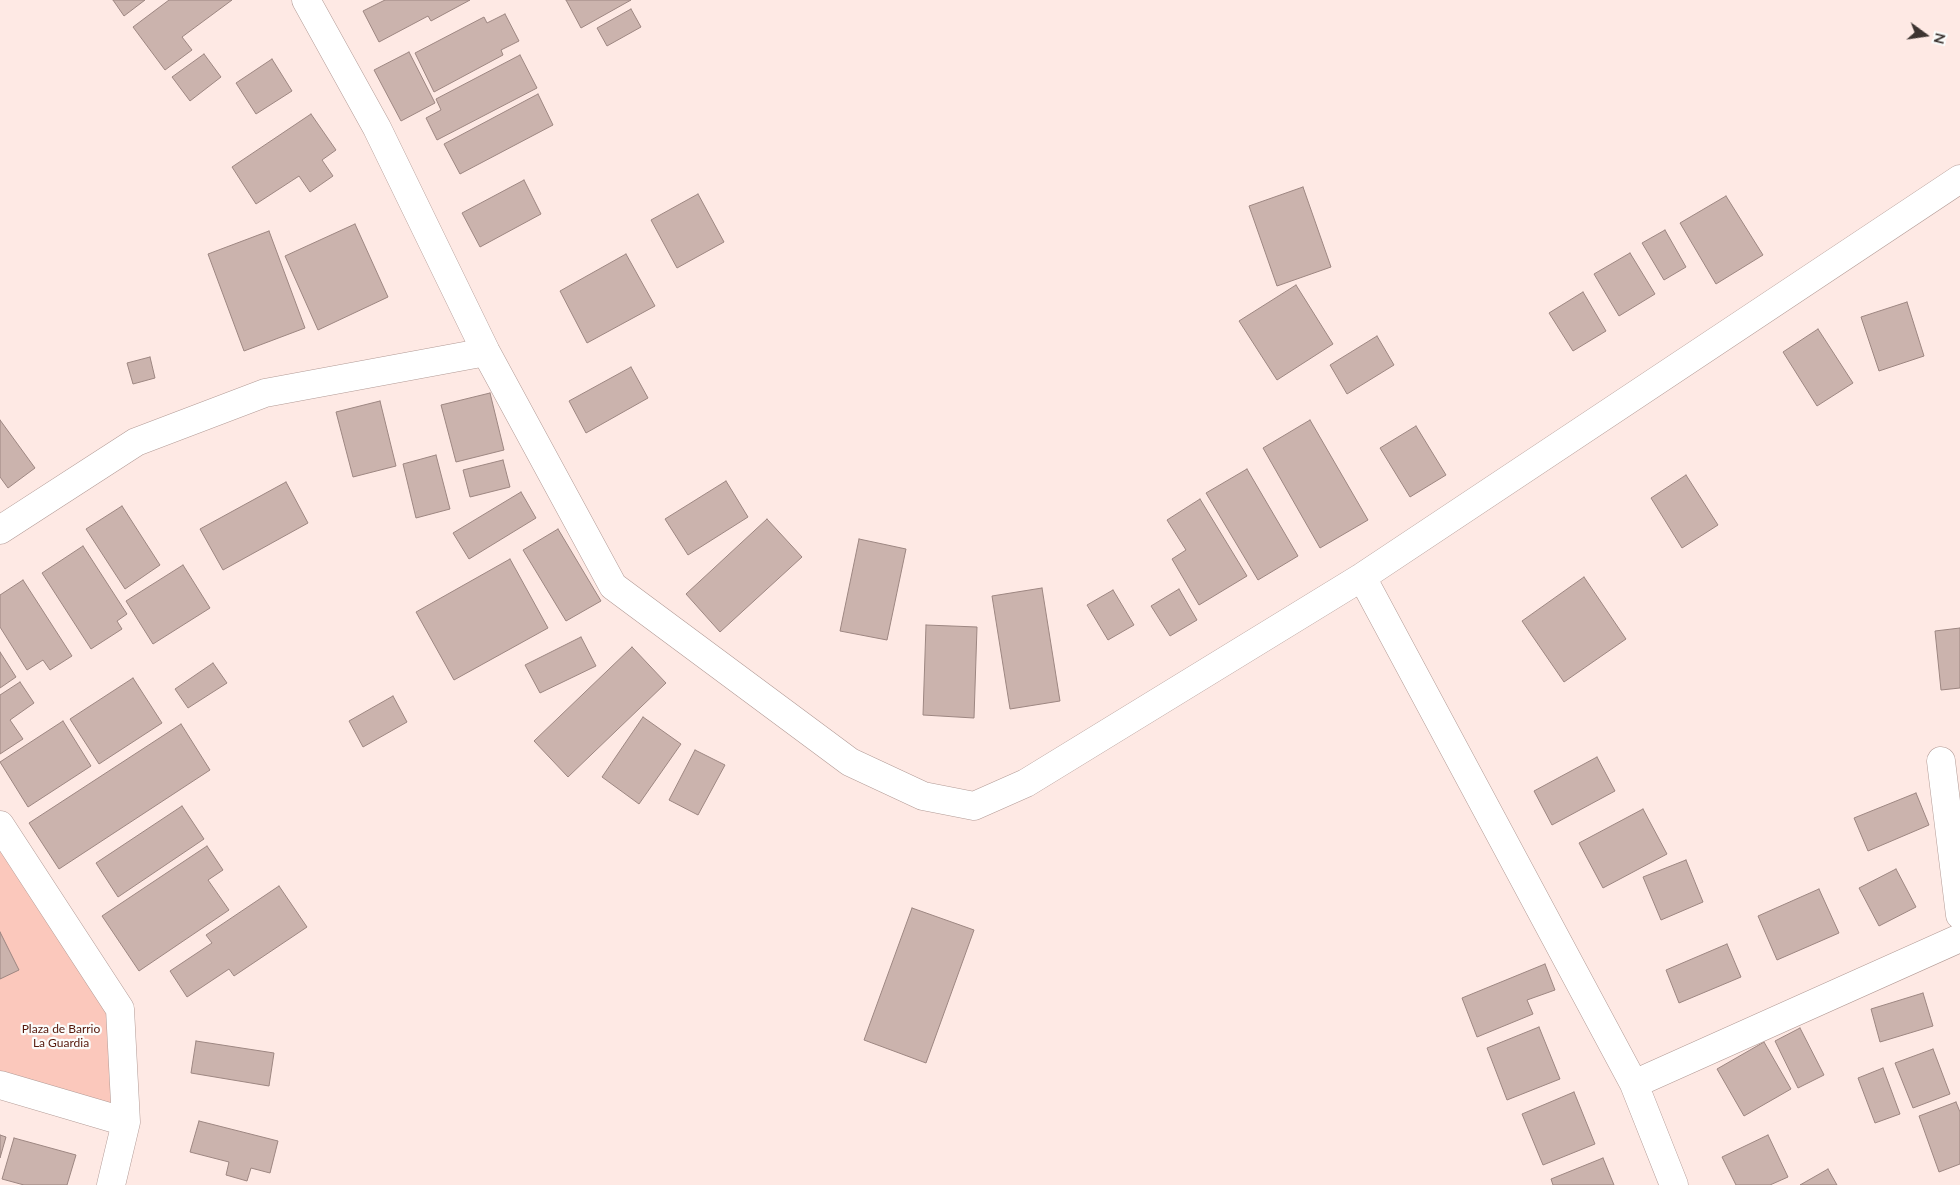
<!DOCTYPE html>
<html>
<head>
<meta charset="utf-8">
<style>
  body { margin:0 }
  #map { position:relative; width:1960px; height:1185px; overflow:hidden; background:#fee9e4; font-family:Lato,sans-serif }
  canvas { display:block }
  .north { position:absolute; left:1900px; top:10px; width:50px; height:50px; -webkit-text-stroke:4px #fbfcfb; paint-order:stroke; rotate:104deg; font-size:14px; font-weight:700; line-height:20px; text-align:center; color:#3d3431 }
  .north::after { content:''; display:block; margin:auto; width:18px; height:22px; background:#3d3431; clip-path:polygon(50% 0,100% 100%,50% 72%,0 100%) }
</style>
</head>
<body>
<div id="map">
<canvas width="1960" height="1185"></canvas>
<div class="north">N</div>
</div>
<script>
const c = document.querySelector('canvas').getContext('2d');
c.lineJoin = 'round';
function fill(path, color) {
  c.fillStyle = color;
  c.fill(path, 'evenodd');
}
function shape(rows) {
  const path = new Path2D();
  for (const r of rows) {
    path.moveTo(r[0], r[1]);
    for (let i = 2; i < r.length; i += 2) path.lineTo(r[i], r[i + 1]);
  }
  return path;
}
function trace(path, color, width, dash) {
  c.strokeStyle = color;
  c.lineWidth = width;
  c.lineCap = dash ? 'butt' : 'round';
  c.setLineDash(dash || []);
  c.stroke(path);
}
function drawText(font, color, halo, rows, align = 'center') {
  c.font = font + ' Lato,sans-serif';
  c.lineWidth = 4.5;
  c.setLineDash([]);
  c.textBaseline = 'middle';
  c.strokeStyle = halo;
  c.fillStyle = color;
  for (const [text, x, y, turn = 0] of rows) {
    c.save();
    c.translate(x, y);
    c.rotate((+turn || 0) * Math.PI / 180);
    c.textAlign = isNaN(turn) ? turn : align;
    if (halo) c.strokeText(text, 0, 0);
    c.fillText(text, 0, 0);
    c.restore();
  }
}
const green = shape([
  [0,825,120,1009,126,1122,0,1085]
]);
const building = shape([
  [113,0,145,0,124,16,113,0],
  [169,0,232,0,182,37,192,50,165,70,133,27,169,0],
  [385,0,470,0,431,21,428,16,379,42,363,11,385,0],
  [566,0,631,0,581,28,566,0],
  [631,9,641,27,607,46,597,28,631,9],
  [505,14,519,41,501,50,503,55,434,92,415,53,484,17,487,23,505,14],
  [409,52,435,103,401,121,374,70,409,52],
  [204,54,221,77,190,101,172,77,204,54],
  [520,55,537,88,437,140,426,118,441,110,436,99,520,55],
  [272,59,292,91,256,114,236,83,272,59],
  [538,94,553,125,460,174,444,144,538,94],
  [311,114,336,150,322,160,333,176,310,192,299,176,256,204,232,167,311,114],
  [524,180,541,214,480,247,462,213,524,180],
  [1303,187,1331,267,1277,286,1249,206,1303,187],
  [698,194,724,242,677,268,651,220,698,194],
  [1726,196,1763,255,1716,284,1680,223,1726,196],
  [355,224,388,297,318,330,285,256,355,224],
  [1665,230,1686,267,1664,280,1642,243,1665,230],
  [269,231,305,328,244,351,208,254,269,231],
  [1630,253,1655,294,1619,316,1594,274,1630,253],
  [626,254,655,306,587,343,560,291,626,254],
  [1296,285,1333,344,1277,380,1239,321,1296,285],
  [1583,292,1606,331,1573,351,1549,313,1583,292],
  [1907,302,1924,356,1879,371,1861,317,1907,302],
  [1818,329,1853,383,1817,406,1783,352,1818,329],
  [1377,336,1394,365,1347,394,1330,365,1377,336],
  [150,357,155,378,133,384,127,363,150,357],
  [631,367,648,398,586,433,569,401,631,367],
  [490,393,504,450,456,462,441,405,490,393],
  [380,401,396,466,353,477,336,412,380,401],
  [0,420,35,468,8,488,0,477,0,420],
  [1310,420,1368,520,1320,548,1263,448,1310,420],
  [1416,426,1446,475,1410,497,1380,448,1416,426],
  [436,455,450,509,416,518,403,464,436,455],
  [503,460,510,487,470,497,463,470,503,460],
  [1247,469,1298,556,1258,580,1206,493,1247,469],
  [1686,475,1718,525,1682,548,1651,498,1686,475],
  [726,481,748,517,688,555,665,519,726,481],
  [286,482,308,523,223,570,200,529,286,482],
  [521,492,536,518,469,559,453,533,521,492],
  [1200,499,1247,576,1199,605,1172,559,1186,550,1167,520,1200,499],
  [122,506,160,565,125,589,86,529,122,506],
  [767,519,802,557,720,632,686,594,767,519],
  [558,529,601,601,566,621,523,550,558,529],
  [859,539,906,549,887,640,840,631,859,539],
  [83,546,127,614,117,621,122,629,91,649,42,573,83,546],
  [510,559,548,628,454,680,416,612,510,559],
  [183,565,210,608,153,644,126,601,183,565],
  [1584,577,1626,639,1564,682,1522,621,1584,577],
  [23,580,72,656,50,670,43,660,27,670,0,627,0,595,23,580],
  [1042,588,1060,701,1010,709,992,596,1042,588],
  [1179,589,1197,620,1170,636,1151,606,1179,589],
  [1113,590,1134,625,1108,640,1087,605,1113,590],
  [926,625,977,627,974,718,923,715,926,625],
  [1960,628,1960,688,1941,690,1935,631,1960,628],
  [581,637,596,666,540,693,525,665,581,637],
  [632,647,666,683,568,777,534,741,632,647],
  [0,652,16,677,0,688,0,652],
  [213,663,227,683,188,708,175,689,213,663],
  [133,678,162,723,99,764,70,719,133,678],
  [20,682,34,703,10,720,23,739,0,754,0,695,20,682],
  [393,696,407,722,363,747,349,721,393,696],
  [643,717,681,744,639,804,602,777,643,717],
  [63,721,91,766,28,807,0,762,63,721],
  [181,724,210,770,59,869,29,823,181,724],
  [695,750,725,765,698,815,669,800,695,750],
  [1597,757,1615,791,1552,825,1534,791,1597,757],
  [1916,793,1929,825,1868,851,1854,818,1916,793],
  [182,806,204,839,118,897,96,863,182,806],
  [1643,809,1667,854,1603,888,1579,843,1643,809],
  [207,846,223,870,208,880,229,910,139,971,102,916,207,846],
  [1686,860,1703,902,1661,920,1643,877,1686,860],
  [1896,869,1916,907,1879,926,1859,888,1896,869],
  [279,886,307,927,234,976,229,969,187,997,170,971,212,943,206,935,279,886],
  [1819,889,1839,933,1777,960,1758,916,1819,889],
  [912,908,974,930,926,1063,864,1040,912,908],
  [0,932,19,970,0,979,0,932],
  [1727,944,1741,977,1679,1003,1666,970,1727,944],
  [1545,964,1555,990,1527,1000,1533,1014,1477,1037,1462,998,1545,964],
  [1923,993,1933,1026,1880,1042,1871,1009,1923,993],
  [1539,1027,1560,1079,1507,1100,1487,1048,1539,1027],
  [1800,1028,1824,1075,1798,1088,1775,1041,1800,1028],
  [196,1041,274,1053,269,1086,191,1073,196,1041],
  [1764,1042,1791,1089,1744,1116,1717,1069,1764,1042],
  [1933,1049,1950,1094,1913,1108,1895,1063,1933,1049],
  [1883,1068,1900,1114,1875,1123,1858,1078,1883,1068],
  [1574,1092,1595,1144,1543,1165,1522,1114,1574,1092],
  [1956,1102,1960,1112,1960,1164,1939,1172,1919,1116,1956,1102],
  [199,1121,278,1141,270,1173,251,1168,247,1181,226,1175,229,1162,190,1152,199,1121],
  [0,1135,6,1137,0,1158,0,1135],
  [1768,1135,1788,1177,1770,1185,1736,1185,1722,1157,1768,1135],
  [14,1138,76,1155,67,1185,24,1185,2,1179,14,1138],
  [1603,1158,1614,1185,1553,1185,1551,1179,1603,1158],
  [1828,1169,1837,1185,1800,1185,1828,1169]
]);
const minor = shape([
  [306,0,377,128,486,352,613,586,850,762,923,796,974,806,1026,783,1362,577,1960,179],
  [0,530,136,442,265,393,486,352],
  [1362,577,1634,1084,1674,1185],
  [1941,761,1960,915],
  [0,825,120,1009,126,1122,111,1185],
  [1634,1084,1960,938],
  [0,1085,126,1122]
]);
const parkNames = [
  ["Plaza de Barrio",61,1029],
  ["La Guardia",61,1043]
];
fill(green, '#fbc8bc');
fill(building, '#cbb3ad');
trace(building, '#9d8681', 1);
trace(minor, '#b29a95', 29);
trace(minor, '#fff', 28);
drawText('12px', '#56180b', '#fbfcfb', parkNames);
</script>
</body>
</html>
